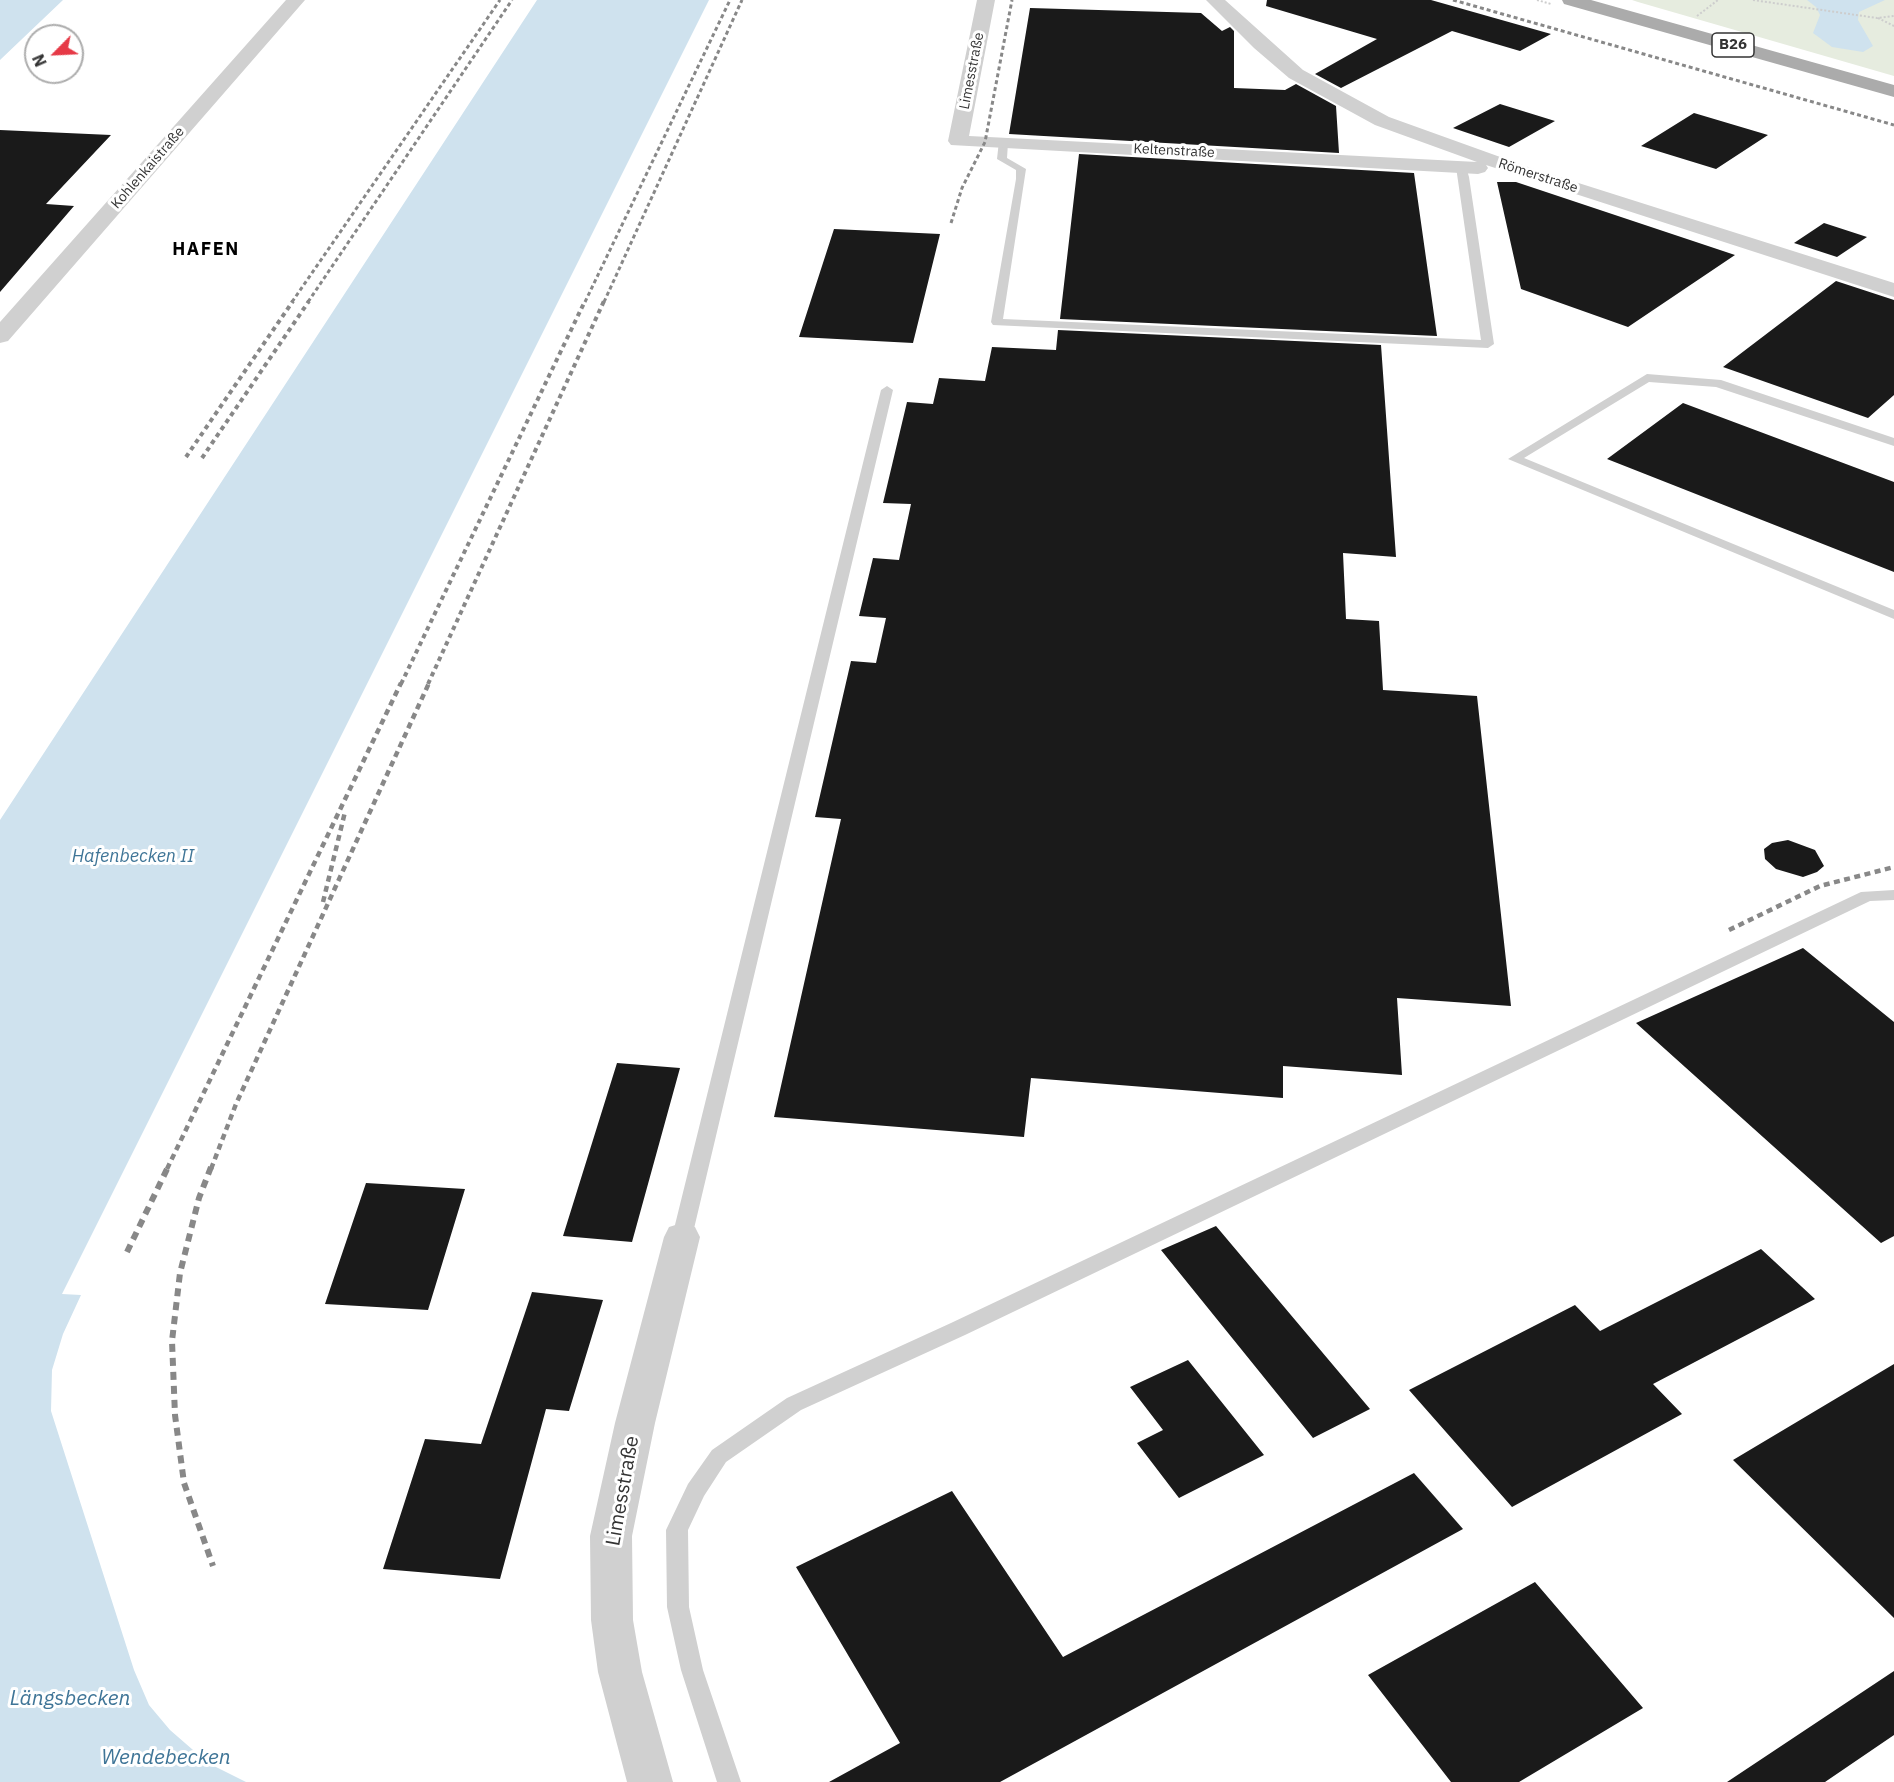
<!DOCTYPE html>
<html>
<head>
<meta charset="utf-8">
<style>
  body { margin:0 }
  #map { position:relative; width:1894px; height:1782px; overflow:hidden; background:#fff; font-family:"IBM Plex Sans",sans-serif }
  canvas { display:block }
  .north { position:absolute; left:24px; top:24px; width:60px; height:60px; box-sizing:border-box; background:#fff; border:2px solid #adadad; border-radius:50%; rotate:246deg; font-size:16px; font-weight:700; line-height:24px; text-align:center; color:#333 }
  .north::after { content:''; display:block; margin:auto; width:21px; height:27px; background:#e63946; clip-path:polygon(50% 0,100% 100%,50% 72%,0 100%) }
</style>
</head>
<body>
<div id="map">
<canvas width="1894" height="1782"></canvas>
<div class="north">N</div>
</div>
<script>
const c = document.querySelector('canvas').getContext('2d');
c.lineJoin = 'round';
function fill(path, color) {
  c.fillStyle = color;
  c.fill(path, 'evenodd');
}
function shape(rows) {
  const path = new Path2D();
  for (const r of rows) {
    path.moveTo(r[0], r[1]);
    for (let i = 2; i < r.length; i += 2) path.lineTo(r[i], r[i + 1]);
  }
  return path;
}
function trace(path, color, width, dash) {
  c.strokeStyle = color;
  c.lineWidth = width;
  c.lineCap = dash ? 'butt' : 'round';
  c.setLineDash(dash || []);
  c.stroke(path);
}
function drawText(font, color, halo, rows, align = 'center') {
  c.font = font + ' "IBM Plex Sans",sans-serif';
  c.lineWidth = 6;
  c.setLineDash([]);
  c.textBaseline = 'middle';
  c.strokeStyle = halo;
  c.fillStyle = color;
  for (const [text, x, y, turn = 0] of rows) {
    c.save();
    c.translate(x, y);
    c.rotate((+turn || 0) * Math.PI / 180);
    c.textAlign = isNaN(turn) ? turn : align;
    if (halo) c.strokeText(text, 0, 0);
    c.fillText(text, 0, 0);
    c.restore();
  }
}
const green = shape([
  [1632,0,1894,0,1894,76,1638,2]
]);
const water = shape([
  [0,0,63,0,0,60],
  [537,0,709,0,62,1294,81,1295,63,1334,52,1370,51,1411,134,1670,149,1705,170,1730,208,1763,246,1782,0,1782,0,820],
  [1807,0,1885,0,1859,12,1858,20,1873,46,1863,52,1832,47,1813,33,1820,15,1816,7]
]);
const building = shape([
  [1267,0,1431,0,1551,34,1520,51,1452,31,1341,88,1315,74,1377,39,1266,6],
  [1030,8,1201,13,1222,31,1230,27,1234,31,1234,88,1285,90,1296,84,1336,106,1339,153,1009,134],
  [1500,104,1555,121,1509,147,1453,128],
  [1694,113,1768,135,1716,169,1641,146],
  [0,130,111,135,46,204,74,206,0,292],
  [1079,154,1414,173,1437,336,1060,319],
  [1497,182,1516,182,1735,255,1628,327,1521,289],
  [1824,223,1867,237,1837,257,1794,243],
  [834,229,940,234,913,343,799,337],
  [1836,281,1894,300,1894,395,1868,418,1723,367],
  [1058,330,1381,345,1396,557,1343,553,1346,619,1379,621,1383,690,1477,696,1511,1006,1397,998,1402,1075,1283,1066,1283,1098,1031,1078,1024,1137,774,1117,841,819,815,817,851,661,876,663,886,618,859,616,873,558,899,560,911,504,883,503,907,402,933,404,939,378,985,381,992,347,1056,350],
  [1683,403,1894,482,1894,572,1607,459],
  [1788,840,1815,850,1824,866,1817,872,1803,877,1776,869,1765,859,1764,849,1772,843],
  [1803,948,1894,1022,1894,1236,1881,1243,1636,1023],
  [617,1063,680,1068,632,1242,563,1236],
  [366,1183,465,1189,428,1310,325,1304],
  [1216,1226,1370,1409,1313,1438,1161,1250],
  [1761,1249,1815,1299,1653,1384,1682,1414,1512,1507,1409,1390,1575,1305,1600,1331],
  [532,1292,603,1300,569,1411,546,1409,500,1579,383,1569,425,1439,481,1444],
  [1188,1360,1264,1455,1179,1498,1137,1443,1163,1430,1130,1387],
  [1894,1364,1894,1618,1733,1460],
  [1414,1473,1463,1529,1000,1782,829,1782,900,1743,796,1567,952,1491,1063,1657],
  [1535,1582,1643,1708,1519,1782,1451,1782,1368,1675],
  [1894,1671,1894,1735,1825,1782,1727,1782]
]);
const path = shape([
  [1537,0,1551,4],
  [1753,0,1877,18,1894,16],
  [1697,16,1718,0],
  [1878,18,1894,26]
]);
const lane = shape([
  [999,141,1008,143,1007,158,1026,169,1003,319,1481,340,1456,167,1461,164,1466,167,1469,177,1494,344,1488,348,993,325,991,322,1016,179,1016,170,997,159,999,141],
  [1647,374,1721,380,1894,438,1894,446,1716,387,1649,382,1524,458,1894,610,1894,619,1508,459,1647,374],
  [887,386,893,390,692,1237,689,1242,682,1244,675,1242,672,1237,881,390,887,386],
  [1894,890,1894,900,1870,901,965,1335,801,1410,726,1462,704,1496,688,1530,689,1607,703,1670,741,1782,717,1782,681,1670,667,1607,666,1530,688,1484,712,1450,787,1398,951,1323,1861,892,1894,890]
]);
const street = shape([
  [286,0,305,0,8,341,0,343,0,322,286,0],
  [977,0,995,0,969,136,1477,162,1375,125,1289,78,1254,48,1206,0,1225,0,1303,70,1389,117,1528,167,1894,283,1894,297,1486,165,1488,168,1485,172,1478,174,951,145,948,141,977,0],
  [682,1223,695,1227,700,1237,655,1423,632,1536,633,1620,642,1672,673,1782,627,1782,598,1672,591,1620,590,1536,615,1423,664,1237,669,1227,682,1223]
]);
const primary = shape([
  [1562,0,1591,0,1894,85,1894,97,1564,4,1562,0]
]);
const railFar3 = shape([
  [1453,0,1894,125],
  [951,223,962,188,985,142,1012,0],
  [292,302,500,0],
  [308,302,512,0],
  [585,302,730,0],
  [604,302,742,0]
]);
const railFar2 = shape([
  [186,457,293,301],
  [202,458,309,301],
  [401,684,585,301],
  [428,684,604,301]
]);
const railFar1 = shape([
  [323,902,345,812],
  [1729,930,1820,886,1894,867],
  [167,1169,401,683],
  [211,1169,236,1104,429,683]
]);
const rail = shape([
  [211,1167,199,1198,180,1273,172,1341,175,1415,184,1483,213,1566],
  [127,1252,168,1167]
]);
const farStreetnames = [
  ["Limesstraße",972,71,-79],
  ["Keltenstraße",1174,151,3],
  ["Kohlenkaistraße",148,168,-49],
  ["Römerstraße",1538,176,18]
];
const shields = [
  [1733,45,42]
];
const shieldNames = [
  ["B26",1733,45]
];
const farDistrictnames = [
  ["HAFEN",206,250]
];
const waterNames = [
  ["Hafenbecken II",133,857]
];
const nearStreetnames = [
  ["Limesstraße",623,1491,-80]
];
const nearWaternames = [
  ["Längsbecken",70,1699],
  ["Wendebecken",166,1758]
];
fill(green, '#e6ecdf');
fill(water, '#cfe2ee');
fill(building, '#1a1a1a');
trace(path, '#cdcdcd', 2, [2, 2]);
fill(lane, '#d0d0d0');
fill(street, '#d0d0d0');
fill(primary, '#ababab');
trace(railFar3, '#888', 3, [4, 3]);
trace(railFar2, '#888', 4, [4.5, 4]);
trace(railFar1, '#888', 4.5, [6, 4.5]);
trace(rail, '#888', 6, [8, 6]);
drawText('14px', '#333', '#fff', farStreetnames);
for (const [x, y, w] of shields) {
  const box = new Path2D();
  box.roundRect(x - w / 2, y - 12, w, 24, 4.5);
  c.fillStyle = '#fff';
  c.fill(box);
  trace(box, '#333', 1.5);
}
drawText('bold 15px', '#333', null, shieldNames);
c.letterSpacing = '1.5px';
drawText('bold 18px', '#000', '#fff', farDistrictnames);
c.letterSpacing = '0px';
drawText('italic 18px', '#3f7597', '#fff', waterNames);
drawText('20px', '#333', '#fff', nearStreetnames);
drawText('italic 21px', '#3f7597', '#fff', nearWaternames);
</script>
</body>
</html>
